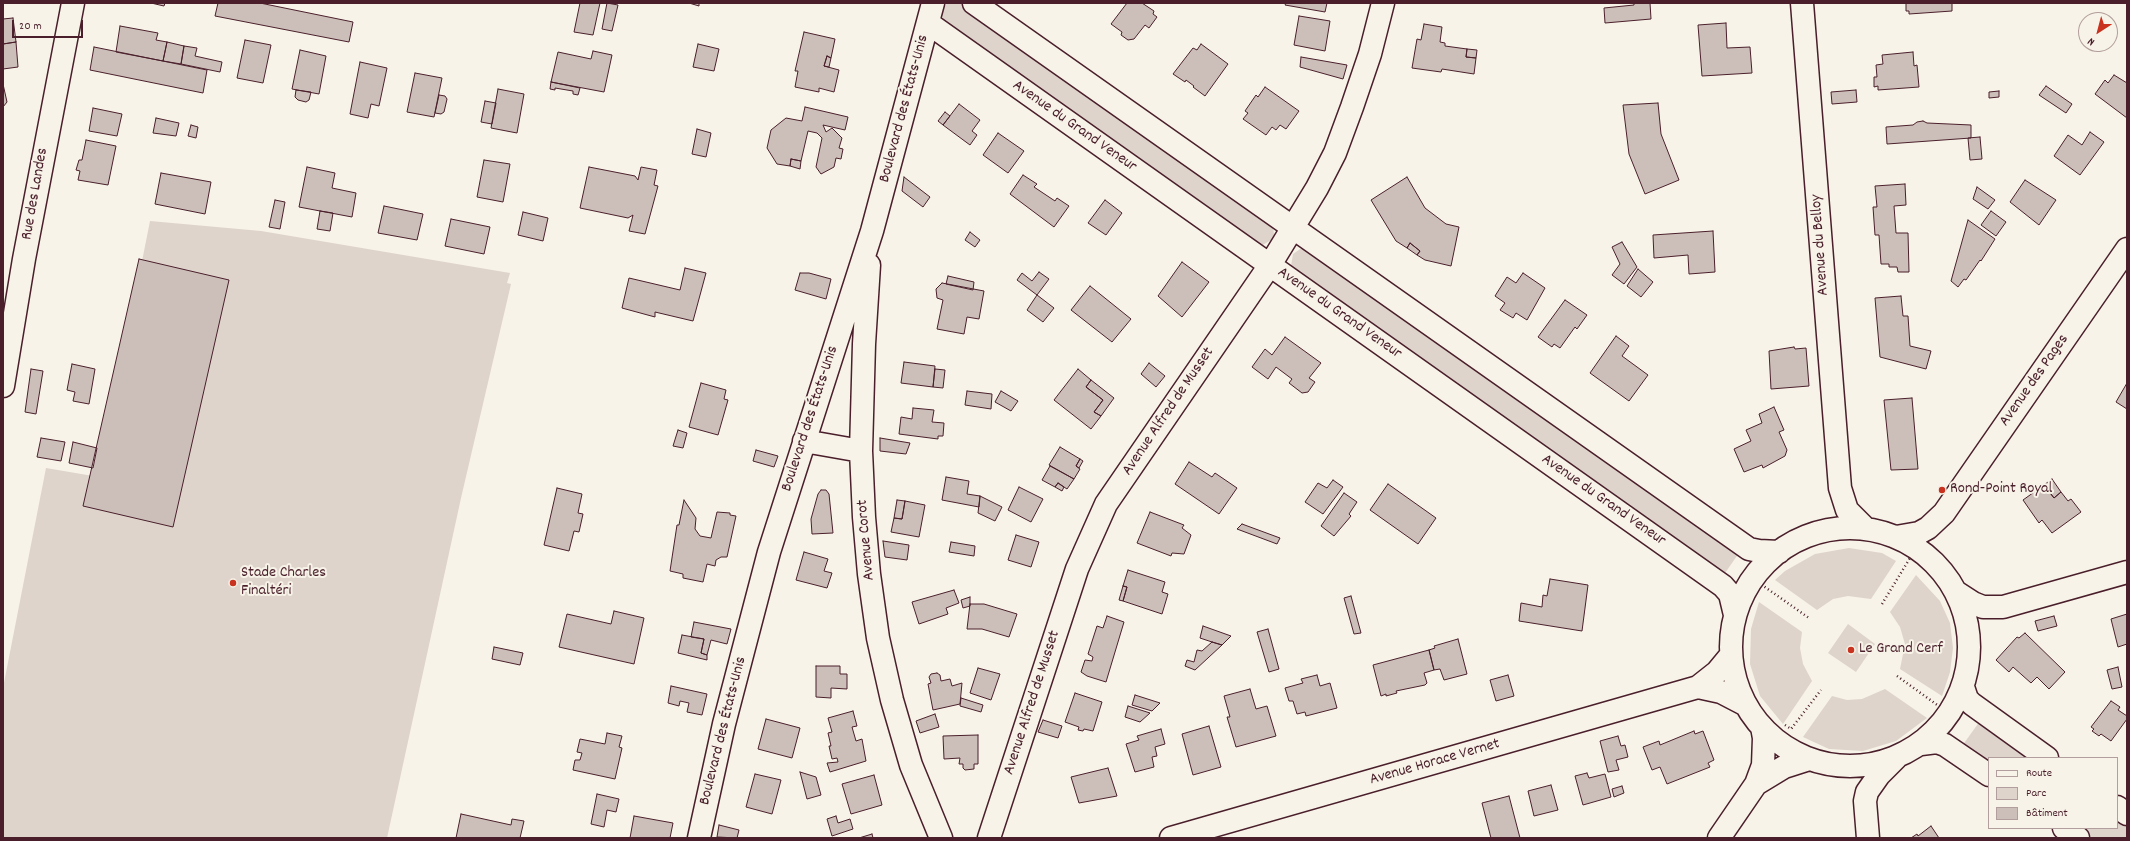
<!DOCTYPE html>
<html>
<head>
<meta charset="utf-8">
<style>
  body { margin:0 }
  #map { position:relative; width:2130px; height:841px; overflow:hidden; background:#f7f3e8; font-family:Dekko,sans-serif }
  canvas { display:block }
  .frame { position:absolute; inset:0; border:4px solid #4a1f2b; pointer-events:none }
  .legend { position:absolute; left:1988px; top:757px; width:130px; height:72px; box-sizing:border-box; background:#f7f3e8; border:1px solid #b29e9c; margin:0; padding:5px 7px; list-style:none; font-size:12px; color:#4a1f2b }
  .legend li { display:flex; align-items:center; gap:8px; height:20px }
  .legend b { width:20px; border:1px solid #b29e9c }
  .north { position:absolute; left:2078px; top:12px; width:40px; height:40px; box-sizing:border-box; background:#f7f3e8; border:1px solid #b29e9c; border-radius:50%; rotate:216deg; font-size:11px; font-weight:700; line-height:16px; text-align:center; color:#4a1f2b }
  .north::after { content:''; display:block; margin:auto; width:14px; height:18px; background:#c8321e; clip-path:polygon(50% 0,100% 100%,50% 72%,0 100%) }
  .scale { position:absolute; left:12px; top:20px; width:71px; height:18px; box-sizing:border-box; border:2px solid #4a1f2b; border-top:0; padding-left:5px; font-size:12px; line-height:14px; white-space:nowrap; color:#4a1f2b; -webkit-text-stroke:3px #f7f3e8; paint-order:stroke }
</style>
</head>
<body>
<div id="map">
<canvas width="2130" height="841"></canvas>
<div class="frame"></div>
<ul class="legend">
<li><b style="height:5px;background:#f7f3e8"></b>Route</li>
<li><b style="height:11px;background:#ded4cc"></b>Parc</li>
<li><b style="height:11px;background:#ccbfb9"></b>Bâtiment</li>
</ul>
<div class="north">N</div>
<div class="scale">20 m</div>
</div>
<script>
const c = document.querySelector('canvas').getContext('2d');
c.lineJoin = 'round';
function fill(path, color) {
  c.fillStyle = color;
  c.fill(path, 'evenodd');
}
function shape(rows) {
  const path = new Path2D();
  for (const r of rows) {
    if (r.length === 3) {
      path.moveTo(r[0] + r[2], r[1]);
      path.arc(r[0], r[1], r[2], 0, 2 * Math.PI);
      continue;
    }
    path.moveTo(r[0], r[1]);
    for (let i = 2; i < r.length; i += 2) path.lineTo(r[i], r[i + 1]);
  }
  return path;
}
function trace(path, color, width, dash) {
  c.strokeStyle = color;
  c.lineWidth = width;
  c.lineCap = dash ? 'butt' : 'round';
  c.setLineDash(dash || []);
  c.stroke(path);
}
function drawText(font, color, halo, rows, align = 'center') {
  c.font = font + ' Dekko,sans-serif';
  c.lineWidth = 4;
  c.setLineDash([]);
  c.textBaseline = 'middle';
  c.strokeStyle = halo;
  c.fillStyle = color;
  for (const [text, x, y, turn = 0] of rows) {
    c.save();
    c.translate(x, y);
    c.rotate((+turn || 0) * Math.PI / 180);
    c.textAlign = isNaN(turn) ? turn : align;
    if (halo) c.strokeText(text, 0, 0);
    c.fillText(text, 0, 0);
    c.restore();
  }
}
const green = shape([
  [947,3,966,3,1273,225,1274,235,1271,240,1261,246,945,25,941,12],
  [150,221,261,231,510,273,507,283,511,284,461,498,387,838,3,838,3,688,46,468,99,477],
  [1303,247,1741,550,1723,576,1294,272,1291,266,1293,254],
  [1849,548,1882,553,1896,561,1871,599,1848,596,1833,599,1817,610,1775,580,1785,571,1815,554],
  [1916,575,1940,601,1950,623,1953,648,1950,672,1942,696,1900,669,1905,644,1900,627,1890,612],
  [1759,602,1802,632,1800,648,1803,664,1812,681,1783,724,1760,696,1750,664,1751,629],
  [1848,624,1875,644,1856,672,1828,653],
  [1885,689,1927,718,1896,741,1863,751,1829,749,1803,737,1832,696,1847,700,1862,699],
  [1980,721,2032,758,1989,758,1989,764,1962,746],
  [2117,817,2127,825,2127,838,2093,838,2079,828,2117,828]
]);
const building = shape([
  [151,3,165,3,164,6,151,3],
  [218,3,260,3,353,22,349,42,215,16,218,3],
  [580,3,600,3,593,35,574,32,580,3],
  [607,3,618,5,612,31,602,29,607,3],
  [689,3,699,3,699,6,689,3],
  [1127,3,1142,3,1154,11,1153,14,1157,17,1149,28,1145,25,1134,39,1128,40,1121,35,1122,32,1111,24,1127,3],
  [1286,3,1327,3,1325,12,1285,5,1286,3],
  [1634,3,1650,3,1651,19,1605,23,1604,8,1634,5,1634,3],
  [1906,3,1952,3,1952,11,1909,14,1909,11,1906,11,1906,3],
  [1299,16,1330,21,1325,51,1294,45,1299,16],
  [13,18,16,42,3,44,3,19,13,18],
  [1726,23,1727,48,1750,47,1752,73,1702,76,1698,25,1726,23],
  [1424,24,1442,27,1440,42,1445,43,1445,46,1467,49,1466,57,1476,58,1474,74,1442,69,1441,72,1412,68,1417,39,1421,40,1424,24],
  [120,26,158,33,156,40,167,42,163,61,116,52,120,26],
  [804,32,835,39,831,58,827,56,824,66,839,70,834,92,819,88,819,92,795,87,798,71,795,71,804,32],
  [245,40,271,45,263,83,237,78,245,40],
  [16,42,18,67,3,69,3,44,16,42],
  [167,42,184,46,181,64,163,61,167,42],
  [698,44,719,49,714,71,693,67,698,44],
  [1201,44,1228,64,1205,96,1193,87,1194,86,1186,80,1185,82,1173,74,1193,48,1197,50,1201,44],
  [184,46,197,48,195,56,222,62,220,72,181,64,184,46],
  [94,47,207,70,203,93,90,70,94,47],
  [1467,49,1477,50,1476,58,1466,57,1467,49],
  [300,50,326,56,319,94,292,89,300,50],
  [593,51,612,55,604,92,551,82,558,52,591,59,593,51],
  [1913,52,1914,66,1917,65,1919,87,1878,90,1878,86,1874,87,1874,77,1877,77,1876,65,1883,64,1882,55,1913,52],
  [827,56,831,58,829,67,824,66,827,56],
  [1301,57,1347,65,1343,79,1300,67,1301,57],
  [360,62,387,68,379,106,371,104,368,118,350,114,360,62],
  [415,73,442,78,434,117,407,112,415,73],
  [2114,75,2127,83,2127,118,2095,94,2105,80,2108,83,2114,75],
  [551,82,580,88,578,95,573,94,573,91,555,88,555,90,550,89,551,82],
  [3,84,7,102,3,107,3,84],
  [2046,86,2072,104,2066,113,2039,95,2046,86],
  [1265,87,1299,111,1286,129,1280,125,1276,130,1272,127,1266,135,1243,119,1248,113,1245,111,1256,95,1258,97,1265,87],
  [498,89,524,94,517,133,491,128,498,89],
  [296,90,311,92,309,100,306,102,298,100,295,97,296,90],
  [1856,90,1857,102,1832,104,1831,92,1856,90],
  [1999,91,1999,97,1989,98,1989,92,1999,91],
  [439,95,445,96,447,99,444,112,441,114,435,113,439,95],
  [485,101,496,103,492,124,481,122,485,101],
  [1658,103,1661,134,1679,180,1645,194,1629,154,1623,105,1658,103],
  [959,104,980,120,972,131,977,135,970,145,943,125,959,104],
  [805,107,848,117,845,130,823,125,826,132,832,128,842,138,839,148,843,149,841,159,836,158,834,167,821,174,816,167,822,138,817,133,808,131,801,161,791,159,790,166,777,164,767,148,771,130,786,118,802,121,805,107],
  [93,108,122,114,117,136,89,131,93,108],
  [945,112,950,116,943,125,938,121,945,112],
  [156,118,179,123,176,136,153,133,156,118],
  [1923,121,1927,123,1971,125,1971,138,1887,144,1886,127,1913,125,1917,122,1923,121],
  [191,125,198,127,196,138,188,136,191,125],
  [697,129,711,133,706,157,692,154,697,129],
  [2090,132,2104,142,2080,175,2054,156,2068,135,2082,145,2090,132],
  [998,133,1024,151,1008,173,983,155,998,133],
  [1980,137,1982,159,1970,160,1968,138,1980,137],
  [86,140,116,146,108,185,78,180,80,171,76,170,79,160,82,160,86,140],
  [791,159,801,161,800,169,790,166,791,159],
  [484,160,510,164,503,202,477,197,484,160],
  [307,167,335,173,332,188,356,193,352,217,299,207,307,167],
  [589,167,635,176,638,180,641,167,657,170,654,185,658,186,645,234,629,231,633,215,628,218,580,208,589,167],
  [161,173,211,182,205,214,155,204,161,173],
  [1023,175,1037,184,1034,187,1055,201,1057,198,1069,206,1054,227,1010,194,1023,175],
  [904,177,930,197,923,207,902,191,904,177],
  [1407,177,1425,208,1446,224,1459,227,1451,266,1425,260,1417,255,1420,251,1410,243,1407,248,1396,241,1371,200,1407,177],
  [2025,180,2056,200,2039,225,2010,202,2025,180],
  [1905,184,1906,205,1894,206,1896,233,1908,233,1909,272,1898,272,1897,267,1889,267,1889,264,1881,264,1879,235,1875,235,1873,207,1877,207,1875,186,1905,184],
  [1977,187,1995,200,1988,209,1973,199,1977,187],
  [275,200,285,202,280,229,269,227,275,200],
  [1105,200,1122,213,1106,235,1088,223,1105,200],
  [384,206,423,214,417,240,378,233,384,206],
  [320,211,333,213,330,231,317,229,320,211],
  [1991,211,2006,222,1996,236,1981,225,1991,211],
  [523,212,548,218,543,241,518,235,523,212],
  [451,219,490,227,484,254,445,246,451,219],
  [1968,220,1995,239,1981,261,1980,260,1966,280,1964,279,1958,287,1951,281,1968,220],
  [1713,231,1715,272,1689,274,1688,255,1654,258,1653,235,1713,231],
  [970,232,980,240,975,247,965,240,970,232],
  [1622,242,1637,267,1624,284,1612,275,1620,264,1612,247,1622,242],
  [1410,243,1420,251,1417,255,1407,248,1410,243],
  [139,259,229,280,173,527,83,506,139,259],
  [1182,262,1209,282,1182,317,1158,296,1182,262],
  [685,268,706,273,693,321,655,312,655,317,622,308,629,278,680,290,685,268],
  [1638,269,1653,282,1641,297,1627,286,1638,269],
  [1039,272,1049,279,1037,295,1017,280,1022,273,1032,281,1039,272],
  [800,273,809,273,831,279,826,299,795,290,800,273],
  [1523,273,1545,288,1527,320,1516,313,1513,318,1500,310,1505,303,1495,296,1507,277,1516,283,1523,273],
  [948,276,974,282,973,290,946,284,948,276],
  [942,283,984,291,979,319,967,317,964,334,937,329,943,300,937,298,936,289,942,283],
  [1090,286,1131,319,1112,342,1071,310,1090,286],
  [1037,295,1054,308,1043,322,1027,310,1037,295],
  [1901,296,1903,316,1908,316,1910,346,1931,351,1926,369,1880,357,1875,298,1901,296],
  [1565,300,1587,315,1577,329,1575,327,1560,348,1554,344,1552,347,1538,337,1565,300],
  [1616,336,1629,346,1622,356,1648,375,1629,401,1590,373,1616,336],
  [1285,337,1321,363,1309,378,1315,382,1308,392,1302,393,1289,383,1292,379,1276,367,1268,379,1252,367,1265,349,1272,355,1285,337],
  [1794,347,1795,349,1806,348,1809,386,1771,389,1769,351,1794,347],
  [904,362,935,366,933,387,901,383,904,362],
  [1149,363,1165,376,1156,387,1141,374,1149,363],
  [72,364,95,369,89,404,73,401,75,392,67,390,72,364],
  [31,369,43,371,36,414,25,412,31,369],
  [935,369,945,370,943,388,933,387,935,369],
  [1078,369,1091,380,1086,387,1103,400,1094,412,1101,416,1091,429,1054,400,1078,369],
  [1091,380,1114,398,1101,416,1094,412,1103,400,1086,387,1091,380],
  [701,383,726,390,724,399,728,400,718,435,689,427,701,383],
  [2127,383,2127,409,2116,402,2127,383],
  [967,391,992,394,991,409,965,405,967,391],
  [1001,391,1018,401,1011,411,995,402,1001,391],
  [1912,398,1918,469,1891,470,1884,400,1912,398],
  [1774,407,1784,430,1779,432,1787,450,1785,456,1763,468,1762,465,1744,472,1734,449,1751,441,1746,430,1762,423,1759,414,1774,407],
  [913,408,934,410,932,422,944,423,943,436,938,436,938,439,899,434,901,417,912,419,913,408],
  [678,430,687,433,683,448,673,446,678,430],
  [41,438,65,442,61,461,37,457,41,438],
  [880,438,910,443,906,454,880,451,880,438],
  [73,442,97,448,93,468,69,463,73,442],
  [1060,447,1080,459,1076,466,1080,469,1074,479,1049,465,1060,447],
  [756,450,778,456,774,467,753,461,756,450],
  [1080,459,1083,461,1079,468,1076,466,1080,459],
  [1189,462,1212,477,1215,473,1237,488,1219,514,1175,484,1189,462],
  [1050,466,1074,479,1067,489,1058,483,1055,487,1042,480,1050,466],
  [946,477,969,481,967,494,980,496,979,507,942,500,946,477],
  [2052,479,2061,492,2054,498,2044,485,2052,479],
  [1333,480,1343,487,1323,514,1305,502,1318,483,1327,488,1333,480],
  [1058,483,1064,487,1062,491,1055,487,1058,483],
  [1388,484,1436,518,1418,544,1370,510,1388,484],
  [2044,485,2054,498,2061,492,2068,501,2071,499,2081,512,2052,533,2042,520,2039,523,2023,500,2044,485],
  [1019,487,1043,499,1031,522,1008,510,1019,487],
  [557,488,582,494,578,513,583,514,579,532,574,531,569,551,544,545,557,488],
  [821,490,826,490,829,494,833,533,812,534,811,519,818,494,821,490],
  [1344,493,1357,502,1349,514,1351,516,1334,536,1321,526,1344,493],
  [980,496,1002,507,995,521,978,513,980,496],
  [684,500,696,518,695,529,700,536,711,538,717,512,730,513,730,515,736,516,727,557,721,557,716,560,715,566,707,564,703,582,683,578,683,574,670,571,677,525,679,525,684,500],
  [897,500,905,501,902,519,894,518,897,500],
  [905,501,925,505,919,537,891,532,894,518,902,519,905,501],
  [1150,512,1184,525,1182,528,1191,535,1184,554,1172,553,1171,556,1137,543,1150,512],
  [1242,524,1280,538,1277,544,1237,529,1242,524],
  [1016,535,1039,542,1031,567,1008,560,1016,535],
  [883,541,909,545,907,560,885,557,883,541],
  [951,542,975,546,974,556,949,552,951,542],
  [804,552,828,559,824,571,832,573,827,588,796,580,804,552],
  [1128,570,1165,582,1162,592,1168,594,1162,614,1123,601,1127,587,1123,586,1128,570],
  [1550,579,1588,585,1582,631,1519,621,1521,603,1542,607,1543,595,1547,596,1550,579],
  [1123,586,1127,587,1123,601,1119,600,1123,586],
  [954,590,959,603,946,608,948,614,919,624,912,602,954,590],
  [1351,596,1361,633,1354,634,1344,598,1351,596],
  [970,597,970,606,963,608,961,600,970,597],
  [970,604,984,604,1017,614,1009,637,982,629,967,629,970,604],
  [614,611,644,618,634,664,559,647,567,614,611,624,614,611],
  [2127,611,2127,644,2118,647,2111,619,2127,614,2127,611],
  [1107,616,1124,622,1106,682,1087,676,1081,672,1085,660,1092,661,1093,657,1088,654,1097,626,1103,628,1107,616],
  [2054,616,2057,626,2038,631,2035,621,2054,616],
  [694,622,731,629,727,644,711,640,707,655,701,653,704,639,691,637,694,622],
  [1203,626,1231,636,1222,645,1212,642,1200,638,1203,626],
  [1268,629,1279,669,1269,672,1257,632,1268,629],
  [2025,633,2065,672,2049,689,2037,677,2031,683,2013,667,2009,672,1996,660,2017,637,2019,638,2025,633],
  [682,635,704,639,701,653,707,655,707,660,678,653,682,635],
  [1458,639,1467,674,1444,680,1440,669,1434,670,1429,650,1435,648,1434,646,1458,639],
  [1212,642,1222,645,1195,670,1185,666,1187,660,1194,662,1197,650,1202,651,1212,642],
  [494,647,523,653,520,665,492,659,494,647],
  [1429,650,1434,670,1424,673,1427,683,1425,685,1396,691,1397,693,1386,696,1386,694,1381,696,1373,665,1429,650],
  [816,666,840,666,840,674,847,674,847,689,831,688,831,698,816,697,816,666],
  [2118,667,2122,687,2112,689,2107,670,2118,667],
  [978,668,1000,674,991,700,970,693,978,668],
  [937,673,940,675,941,681,950,679,952,686,962,683,960,704,933,710,928,684,931,683,929,677,931,674,937,673],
  [1317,675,1320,686,1330,683,1337,708,1306,716,1305,712,1297,714,1293,701,1289,701,1285,688,1303,683,1301,679,1317,675],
  [1508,675,1514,696,1496,701,1490,680,1508,675],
  [671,686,707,694,702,715,687,712,689,703,680,701,679,706,668,703,671,686],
  [1250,689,1256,709,1267,706,1276,736,1236,747,1227,717,1230,717,1224,696,1250,689],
  [1075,693,1102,702,1093,731,1084,729,1083,731,1078,730,1079,727,1065,722,1075,693],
  [1135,695,1160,703,1152,711,1132,705,1135,695],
  [961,698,983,705,981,712,960,706,961,698],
  [2111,701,2120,707,2118,710,2127,716,2127,719,2111,741,2101,734,2099,736,2092,731,2094,729,2091,727,2111,701],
  [1128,706,1150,713,1140,722,1125,717,1128,706],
  [853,711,857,726,852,727,856,741,862,739,866,761,830,772,827,763,838,762,837,758,832,759,829,746,831,746,828,733,832,732,828,718,853,711],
  [935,714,939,727,920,733,916,721,935,714],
  [766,719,800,728,792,758,758,749,766,719],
  [1043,720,1062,726,1058,738,1038,732,1043,720],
  [1209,726,1221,767,1193,775,1182,734,1209,726],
  [1161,729,1165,744,1155,747,1157,756,1152,757,1154,767,1135,772,1126,744,1139,740,1137,736,1161,729],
  [1694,731,1695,734,1703,731,1714,760,1708,763,1710,767,1667,784,1660,767,1652,770,1643,747,1659,741,1660,745,1694,731],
  [607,733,622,736,619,747,622,748,615,779,573,770,575,760,580,760,582,753,577,752,580,739,605,744,607,733],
  [978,735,978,764,974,764,974,769,965,770,963,768,963,764,959,764,960,758,944,759,943,736,978,735],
  [1618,736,1621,746,1625,745,1628,757,1616,760,1619,770,1608,772,1600,741,1618,736],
  [1108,768,1117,796,1079,803,1071,777,1108,768],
  [800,772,816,777,821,795,807,799,800,772],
  [1587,773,1589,778,1605,774,1611,797,1583,805,1575,776,1587,773],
  [755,774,781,780,772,814,746,807,755,774],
  [874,775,882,805,851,814,842,784,874,775],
  [1551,785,1558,810,1534,816,1528,791,1551,785],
  [1622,786,1624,793,1614,797,1612,789,1622,786],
  [597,794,619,799,616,812,607,810,604,827,591,824,597,794],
  [1509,796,1520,838,1491,838,1482,803,1509,796],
  [461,814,511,825,512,819,524,821,520,838,456,838,461,814],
  [634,816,673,823,670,838,630,838,634,816],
  [836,816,838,823,850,819,853,829,832,836,827,819,836,816],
  [719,825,739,830,737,838,717,837,719,825],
  [1931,826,1939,838,1911,838,1917,834,1918,836,1931,826],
  [872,834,873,838,859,838,872,834]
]);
const path = shape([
  [1745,573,1809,618],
  [1882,604,1910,558],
  [1897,676,1947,712],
  [1785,725,1791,729,1821,690]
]);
const street = shape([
  [974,3,1749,549,1759,551,1779,552],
  [1802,3,1840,488,1847,510,1866,529],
  [928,23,1723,586,1730,594,1735,615],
  [869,265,864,344,861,451,864,517,869,574,878,638,892,700,911,765,941,838],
  [3,386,24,259,73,3],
  [804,441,861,451],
  [1850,647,119],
  [1896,537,1919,533,1928,528,1944,513,2127,249],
  [1956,592,1973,603,1983,607,2003,607,2127,572],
  [1698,687,1721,692,1746,705],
  [1963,687,1967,699,1972,704,2047,758],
  [1921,744,1937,742,1945,745,1989,775],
  [1756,784,1784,767,1809,759],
  [2117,807,2127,814],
  [2064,828,2078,838],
  [699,838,724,724,769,552,872,231,933,3],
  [989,838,1077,569,1106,504,1270,265,1317,188,1335,153,1352,107,1370,54,1383,3],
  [1171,838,1698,687,1717,672,1731,655],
  [1719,838,1756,784,1763,765,1764,738,1762,727],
  [1868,838,1865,801,1867,792,1879,775,1896,758]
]);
const markers = [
  [1942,490,4,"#c8321e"],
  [233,583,4,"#c8321e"],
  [1851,650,4,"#c8321e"]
];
const streetNames = [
  ["Boulevard des États-Unis",905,109,-75],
  ["Avenue du Grand Veneur",1074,127,35],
  ["Rue des Landes",36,194,-80],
  ["Avenue du Belloy",1821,245,-94],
  ["Avenue du Grand Veneur",1339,314,35],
  ["Avenue des Pages",2035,381,-55],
  ["Avenue Alfred de Musset",1169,412,-56],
  ["Boulevard des États-Unis",811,419,-72],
  ["Avenue du Grand Veneur",1603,501,35],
  ["Avenue Corot",867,540,-95],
  ["Avenue Alfred de Musset",1033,703,-72],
  ["Boulevard des États-Unis",724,731,-76],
  ["Avenue Horace Vernet",1435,763,-16]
];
const poiNames = [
  ["Rond-Point Royal",1950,490],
  ["Stade Charles",241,574],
  ["Finaltéri",241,592],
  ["Le Grand Cerf",1859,650]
];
fill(green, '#ded4cc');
fill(building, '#ccbfb9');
trace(building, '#4a1f2b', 1);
trace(street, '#4a1f2b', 25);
trace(path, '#4a1f2b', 2.5, [1, 3]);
trace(street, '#f7f3e8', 22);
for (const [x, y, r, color] of markers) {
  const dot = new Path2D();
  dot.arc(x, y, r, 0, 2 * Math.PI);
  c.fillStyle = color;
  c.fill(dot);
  trace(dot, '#f7f3e8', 1.5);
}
drawText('16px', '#4a1f2b', '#f7f3e8', streetNames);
drawText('16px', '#4a1f2b', '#f7f3e8', poiNames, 'left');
</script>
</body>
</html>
